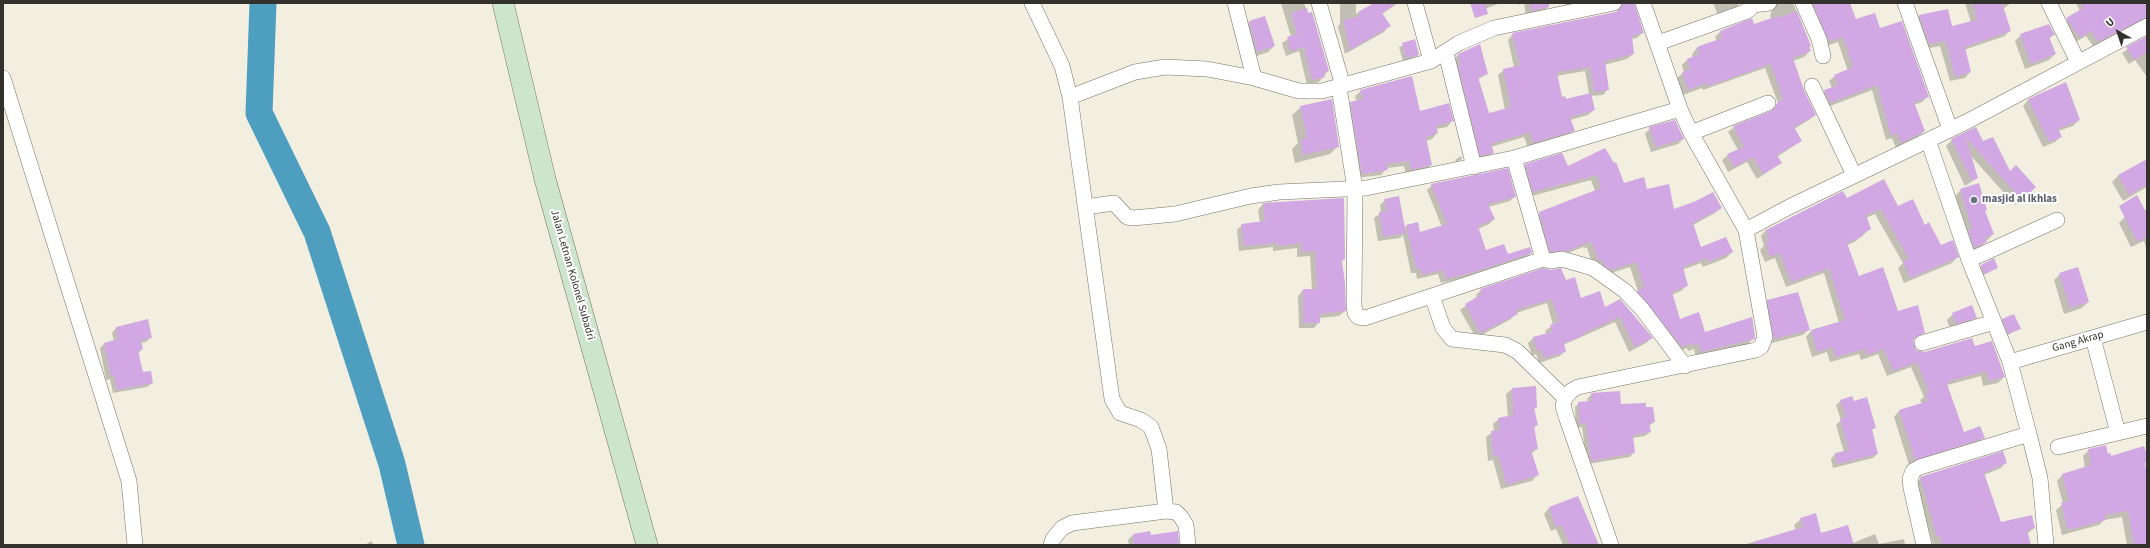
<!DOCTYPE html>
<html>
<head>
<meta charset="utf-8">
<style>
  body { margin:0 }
  #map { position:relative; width:2150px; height:548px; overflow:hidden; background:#f2efe0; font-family:"Source Sans 3",sans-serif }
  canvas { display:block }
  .frame { position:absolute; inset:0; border:4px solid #32312b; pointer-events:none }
  .north { position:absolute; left:2098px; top:12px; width:40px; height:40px; -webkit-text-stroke:3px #fff; paint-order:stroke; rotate:320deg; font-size:11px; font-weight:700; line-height:16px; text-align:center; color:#32312b }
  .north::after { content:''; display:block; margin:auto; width:14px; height:18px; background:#32312b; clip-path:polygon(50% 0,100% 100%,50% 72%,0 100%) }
</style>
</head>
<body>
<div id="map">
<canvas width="2150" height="548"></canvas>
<div class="frame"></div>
<div class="north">U</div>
</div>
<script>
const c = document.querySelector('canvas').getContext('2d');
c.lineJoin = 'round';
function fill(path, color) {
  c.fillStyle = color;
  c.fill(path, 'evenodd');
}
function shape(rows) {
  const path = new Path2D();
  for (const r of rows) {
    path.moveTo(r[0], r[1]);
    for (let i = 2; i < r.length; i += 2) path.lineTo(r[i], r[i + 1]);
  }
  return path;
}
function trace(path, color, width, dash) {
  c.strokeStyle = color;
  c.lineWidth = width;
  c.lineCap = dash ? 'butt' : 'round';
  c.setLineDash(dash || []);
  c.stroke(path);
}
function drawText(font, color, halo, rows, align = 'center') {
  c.font = font + ' "Source Sans 3",sans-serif';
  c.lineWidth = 4;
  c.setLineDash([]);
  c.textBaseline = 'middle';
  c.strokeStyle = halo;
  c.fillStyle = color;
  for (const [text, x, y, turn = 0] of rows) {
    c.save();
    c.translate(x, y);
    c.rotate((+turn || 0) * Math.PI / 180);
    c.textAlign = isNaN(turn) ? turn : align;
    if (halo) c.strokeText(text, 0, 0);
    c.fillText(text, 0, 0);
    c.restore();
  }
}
const shadow = shape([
  [1281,3,1304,3,1328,71,1319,82,1307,85,1299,51,1286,56,1282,43,1291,37],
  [1340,3,1356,3,1356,14,1376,3,1398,3,1382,14,1389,26,1384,32,1345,54,1338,26,1340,24],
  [1474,3,1501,3,1476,12],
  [1518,3,1548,3,1548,7,1543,12,1526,16,1524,3,1518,5],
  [1565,3,1585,3,1566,9],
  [1623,3,1634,3,1643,32,1637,38,1631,39,1633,54,1627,59,1604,65,1608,89,1603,95,1590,96,1594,110,1588,115,1570,120,1574,130,1568,136,1528,148,1524,137,1491,147,1493,153,1487,158,1475,160,1453,61,1458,55,1487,74,1477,80,1488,115,1505,110,1498,75,1504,70,1514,67,1508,40,1513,34,1616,13],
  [1585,71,1589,94,1565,101,1561,98,1556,76],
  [1713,3,1740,3,1734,9,1718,15],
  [1771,3,1793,3,1809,42,1810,51,1804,57,1793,61,1803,90,1815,115,1809,120,1794,129,1801,141,1777,157,1781,163,1757,179,1747,162,1728,172,1722,160,1728,155,1738,150,1728,132,1734,127,1771,113,1778,103,1765,68,1703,90,1702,88,1683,95,1677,78,1684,72,1682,65,1687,60,1693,58,1692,54,1697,48,1717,41,1715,37,1720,32,1754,25,1771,19,1770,16,1773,7],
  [1804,3,1849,3,1855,20,1879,29,1928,96,1922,102,1914,105,1924,131,1918,137,1896,148,1892,138,1886,140,1872,90,1825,108,1819,96,1825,91,1832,88,1829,81,1835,76,1848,71,1838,42,1826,46],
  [1965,3,2011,3,2003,9,2010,30,2005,36,1964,50,1970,72,1965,78,1950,81,1940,46,1924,49,1914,21,1919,16,1951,27,1971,22],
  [2076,3,2147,3,2147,24,2137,23,2093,46,2086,36,2074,43,2062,24,2080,11],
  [1250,22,1274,46,1268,52,1251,58,1243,28],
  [2021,35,2053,35,2049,39,2055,54,2049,60,2025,69,2015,41],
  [2147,36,2147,77,2135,60,2129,64,2122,53],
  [1414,41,1418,55,1415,57,1403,61,1399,47],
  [2065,84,2079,120,2073,126,2058,131,2060,137,2055,142,2043,147,2023,106,2028,100],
  [1361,91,1420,112,1452,121,1447,127,1436,129,1437,133,1432,139,1426,141,1431,165,1425,171,1406,175,1404,166,1387,168,1381,175,1356,178,1345,108,1351,103,1357,102,1355,96],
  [1301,107,1338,146,1330,154,1295,163,1292,149,1298,143,1292,115],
  [1650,128,1683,139,1678,144,1651,152,1645,134],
  [1976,128,1983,142,2028,193,2015,205,1970,155,1977,178,1965,186,1946,146,1952,140],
  [1604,149,1623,184,1646,190,1673,210,1721,208,1715,213,1693,225,1701,249,1732,252,1726,258,1703,267,1701,263,1682,270,1687,285,1681,291,1672,295,1679,320,1704,333,1752,318,1755,336,1748,344,1696,357,1694,349,1688,351,1687,348,1676,352,1632,297,1638,291,1630,267,1605,275,1593,266,1587,248,1583,247,1561,256,1545,257,1534,219,1540,213,1595,191,1591,180,1528,197,1520,171,1526,165,1567,168],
  [1461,156,1462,159,1456,162,1455,160],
  [2147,160,2147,187,2123,201,2112,182,2118,176],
  [1432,185,1515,196,1510,201,1488,207,1494,219,1489,224,1478,229,1486,252,1508,256,1531,253,1526,258,1469,277,1441,283,1438,274,1417,279,1416,273,1411,273,1403,235,1400,238,1378,241,1374,218,1381,213,1380,205,1385,200,1404,228,1407,226,1419,233,1442,227,1427,190],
  [1961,190,1984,211,1993,234,1980,248,1968,253,1955,196],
  [1846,200,1898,207,1925,226,1940,246,1957,257,1952,263,1904,283,1898,268,1903,263,1875,214,1866,218,1870,229,1856,241,1846,246,1858,277,1897,312,1924,332,1912,341,1915,351,1925,353,1974,347,2004,377,1998,383,1983,386,1981,376,1947,385,1963,434,1983,438,1978,443,1909,465,1894,417,1899,411,1922,404,1920,400,1924,397,1911,367,1887,376,1878,354,1861,360,1859,354,1830,362,1827,352,1812,357,1806,337,1811,331,1839,323,1824,273,1786,287,1775,258,1765,262,1760,250,1764,246,1761,236,1766,230],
  [1263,204,1341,262,1345,311,1339,316,1319,318,1319,322,1314,328,1299,328,1298,296,1303,290,1312,290,1310,256,1297,257,1297,248,1273,251,1273,247,1239,251,1237,230,1242,225,1260,223,1258,210],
  [2147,209,2147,252,2144,241,2131,247,2119,223,2125,217],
  [1994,260,1997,268,1982,276,1978,268],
  [2060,274,2088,302,2082,308,2064,314,2054,280],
  [1566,281,1580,299,1604,308,1620,300,1651,338,1646,343,1629,352,1615,322,1563,345,1565,351,1560,356,1539,363,1536,354,1532,356,1528,343,1533,338,1546,334,1545,331,1553,325,1547,303,1516,313,1511,319,1476,338,1460,310,1477,298,1476,295,1481,290],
  [1768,300,1808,330,1803,335,1768,344,1762,306],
  [1953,314,1975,317,1969,323,1950,329,1947,320],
  [2003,319,2019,329,2006,336,2000,322],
  [147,321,151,337,146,342,141,343,142,349,138,354,142,373,152,383,147,387,113,393,110,379,106,380,100,348,104,344,114,341,112,333,116,328],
  [1512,389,1536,407,1534,410,1537,425,1534,428,1537,449,1531,454,1537,475,1532,481,1501,489,1493,460,1488,461,1486,437,1494,431,1493,424,1499,419,1508,417,1506,394],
  [1592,394,1620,405,1646,408,1654,422,1649,426,1650,432,1645,436,1632,438,1634,452,1630,457,1587,464,1582,427,1576,428,1575,407,1579,403,1588,402,1587,399],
  [1841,401,1853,402,1875,427,1871,431,1877,454,1873,458,1833,468,1831,459,1835,454,1844,452,1836,425,1841,420,1836,405],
  [2089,450,2110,457,2147,459,2144,465,2147,482,2147,545,2127,545,2122,517,2104,520,2099,525,2062,535,2056,510,2063,504,2057,481,2063,474,2085,468,2083,456],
  [2006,462,2001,468,1984,475,2000,523,2034,528,2027,534,2021,545,1933,545,1916,483,1921,478],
  [1549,508,1598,545,1563,545,1556,529,1551,531,1544,514],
  [1801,519,1821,534,1853,543,1875,534,1879,544,1904,539,1905,545,1743,545,1796,530,1794,525],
  [1134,534,1150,536,1178,545,1129,545,1128,540],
  [371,541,374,545,365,545]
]);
const river = shape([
  [263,3,259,113,317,232,392,464,411,545]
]);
const building = shape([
  [1374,3,1397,3,1382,13,1391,26,1350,50,1343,20,1360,16,1358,12],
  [1470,3,1485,3,1488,14,1475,18],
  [1530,3,1549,3,1549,7,1531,11],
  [1623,3,1634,3,1644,33,1632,36,1634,54,1605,61,1609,90,1594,92,1590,67,1557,72,1562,97,1565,96,1566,99,1591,93,1595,110,1570,117,1575,131,1533,143,1530,132,1491,144,1494,153,1480,156,1458,66,1460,65,1458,54,1480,44,1488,74,1478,77,1489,113,1511,107,1503,69,1520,65,1512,33,1616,12,1620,9],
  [1815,3,1850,3,1856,19,1875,13,1880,28,1902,21,1929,97,1914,102,1925,131,1901,143,1897,133,1891,136,1877,85,1830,103,1824,90,1838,85,1834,75,1853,67,1843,37,1832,41,1831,39,1828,40,1813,4],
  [1972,3,2002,3,2011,31,1965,47,1971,72,1955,77,1946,41,1929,44,1919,15,1948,9,1952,26,1976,20,1977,18],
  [2080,3,2147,3,2147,17,2098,42,2091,31,2080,38,2066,18,2083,8],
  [1307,8,1308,13,1312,12,1329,71,1324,72,1325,77,1312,80,1304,47,1291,51,1287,37,1297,34,1291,13],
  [1797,11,1811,46,1809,47,1811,51,1793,58,1804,90,1816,115,1794,127,1802,141,1777,155,1782,163,1763,174,1753,157,1734,167,1727,154,1744,147,1733,126,1771,111,1775,108,1777,103,1783,99,1771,64,1708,86,1707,83,1688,90,1682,72,1690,69,1687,59,1699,54,1697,47,1722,38,1720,31,1752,18,1754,24,1778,16,1778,18],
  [1265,16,1275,46,1257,52,1249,21],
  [2049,24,2055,35,2049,37,2056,54,2031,64,2020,34],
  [2147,36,2147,52,2134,60,2126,47],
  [1415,39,1419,55,1406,58,1402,43],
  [1412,76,1420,111,1449,103,1454,121,1436,126,1438,133,1426,137,1432,165,1411,170,1409,161,1387,164,1388,170,1362,174,1350,102,1363,99,1360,90],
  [2066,82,2080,120,2058,129,2062,137,2049,142,2028,99],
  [1332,99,1339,147,1303,155,1300,140,1307,138,1300,106],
  [1675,120,1684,139,1656,147,1649,127],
  [1976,127,1983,141,1993,137,2010,171,2016,165,2036,187,2022,200,1966,138,1978,178,1972,181,1951,139],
  [1605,148,1614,163,1616,162,1624,183,1644,177,1647,189,1669,184,1674,209,1696,201,1713,192,1722,208,1693,223,1701,247,1726,237,1733,252,1708,262,1707,258,1683,267,1688,286,1672,292,1680,319,1699,312,1705,332,1752,317,1755,339,1701,352,1699,344,1693,346,1693,343,1682,347,1637,291,1644,287,1636,262,1611,270,1604,265,1602,260,1599,261,1592,243,1589,242,1567,251,1550,252,1539,212,1601,188,1597,175,1533,192,1525,164,1562,153,1568,166],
  [2147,159,2147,185,2129,195,2118,175],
  [1508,168,1516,197,1488,204,1495,219,1478,226,1486,250,1504,244,1508,254,1530,247,1532,253,1475,272,1446,279,1443,270,1422,275,1421,269,1416,269,1406,225,1418,222,1420,232,1447,224,1431,184],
  [1884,179,1898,206,1913,199,1925,225,1929,222,1941,245,1953,240,1959,257,1910,278,1903,261,1909,259,1881,209,1866,215,1871,229,1862,234,1863,236,1847,243,1859,276,1883,267,1898,311,1918,305,1925,333,1916,337,1913,340,1916,350,1925,352,1972,338,1975,346,1992,341,2005,377,1989,381,1986,371,1949,381,1950,383,1947,384,1964,432,1980,426,1985,438,1915,460,1899,410,1928,401,1925,394,1929,392,1917,362,1893,371,1884,349,1867,355,1865,349,1835,357,1833,347,1817,352,1811,330,1845,320,1829,268,1791,282,1780,253,1770,257,1765,243,1769,242,1766,230,1843,191,1847,198],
  [1979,183,1987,210,1985,211,1994,234,1985,238,1987,242,1974,248,1968,230,1972,229,1960,189],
  [2137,195,2147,214,2147,237,2137,242,2119,206],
  [1399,196,1406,233,1383,237,1379,212,1387,211,1384,199],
  [1344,198,1345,259,1342,261,1345,283,1346,311,1320,314,1320,323,1303,323,1303,289,1317,289,1315,251,1302,252,1301,243,1278,246,1278,243,1244,246,1241,224,1265,221,1263,203],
  [1994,258,1998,268,1984,274,1981,265],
  [2078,267,2089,302,2070,308,2059,273],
  [1543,268,1551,270,1561,268,1566,280,1575,277,1581,298,1600,291,1605,307,1620,299,1653,338,1635,347,1620,317,1582,334,1583,336,1564,343,1566,352,1544,358,1541,350,1537,351,1533,337,1552,332,1550,325,1559,322,1552,299,1516,310,1518,314,1480,333,1465,304,1482,294,1480,289],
  [1798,292,1810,330,1774,339,1767,300],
  [1972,305,1977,318,1956,324,1952,313],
  [2014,314,2021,329,2008,334,2002,319],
  [148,319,152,338,141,340,143,349,138,351,143,372,151,371,153,383,117,390,114,375,111,376,104,343,118,339,116,327],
  [1536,386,1537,408,1534,408,1538,425,1534,426,1538,449,1531,450,1539,475,1507,485,1498,455,1493,456,1491,431,1500,430,1498,418,1513,415,1512,388],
  [1620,391,1621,404,1646,403,1646,407,1653,407,1655,422,1649,423,1651,432,1633,435,1635,453,1591,461,1586,423,1580,424,1578,402,1592,401,1591,393],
  [1852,396,1854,401,1867,397,1876,428,1872,429,1878,454,1837,464,1835,453,1849,450,1840,419,1846,417,1840,400],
  [2106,445,2108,454,2111,453,2111,456,2144,446,2147,455,2147,462,2145,463,2147,475,2147,545,2134,545,2128,511,2105,515,2106,520,2068,530,2061,503,2069,501,2062,474,2091,465,2088,449],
  [2003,451,2007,463,1984,473,2001,522,2032,515,2035,528,2027,530,2031,545,1942,545,1940,536,1937,537,1920,477],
  [1578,496,1599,545,1570,545,1561,525,1556,527,1549,507],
  [1816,513,1821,533,1848,525,1854,545,1754,545,1753,542,1803,527,1800,518],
  [1150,531,1151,535,1178,531,1179,545,1134,545,1133,534]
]);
const street = shape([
  [1032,3,1062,66,1070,97,1112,399,1120,413,1141,420,1151,427,1159,449,1166,511,1072,523,1062,528,1053,539,1051,545],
  [1235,3,1254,78],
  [1319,3,1343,86],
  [1415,3,1431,61],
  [1643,3,1680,109,1691,133,1746,230,1789,207,1968,121,2147,26],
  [1803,3,1819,39,1823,56],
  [1905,3,1950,129],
  [2049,3,2078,62],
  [1753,5,1769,3],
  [1658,43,1745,12,1750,9,1753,3],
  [1446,53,1474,167],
  [3,78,129,481,135,545],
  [1812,86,1854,175],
  [1339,87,1355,189,1354,304,1355,313,1358,317,1365,318,1543,259],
  [1070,97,1135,72,1165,67,1207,69,1254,78,1299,91,1322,91,1431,61,1459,43,1494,28,1614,3],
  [1691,133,1768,103],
  [1514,158,1543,259,1550,261,1562,259,1593,268,1625,291,1642,309,1685,366],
  [1085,207,1114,203,1127,217,1133,218,1175,214,1251,196,1279,192,1366,188,1514,158,1680,109],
  [1969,260,2057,220],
  [1432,296,1443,328,1452,339,1505,345,1517,351,1565,398],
  [2093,338,2118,433],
  [1922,343,1994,322],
  [2010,362,2147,322],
  [2029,434,2040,478,2046,545],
  [2058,447,2147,426],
  [1166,511,1176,512,1181,517,1186,525,1188,545],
  [1611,545,1567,419,1563,406,1565,398,1571,391,1578,387,1756,350,1761,347,1765,337,1746,230],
  [1924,545,1911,488,1910,479,1913,471,1920,467,2029,434,2010,362,1969,260,1928,140]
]);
const secondary = shape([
  [503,3,545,179,647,545]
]);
const markers = [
  [1974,200,4,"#6b7280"]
];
const worshipNames = [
  ["masjid al ikhlas",1982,200]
];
const streetNames = [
  ["Jalan Letnan Kolonel Subadri",572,275,74],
  ["Gang Akrap",2078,342,-16]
];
fill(shadow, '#0003');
trace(river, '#4e9ec0', 27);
fill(building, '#d1a8e3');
trace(street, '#767366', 16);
trace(secondary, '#767366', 22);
trace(street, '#fff', 15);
trace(secondary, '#cde4cd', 21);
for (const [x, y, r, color] of markers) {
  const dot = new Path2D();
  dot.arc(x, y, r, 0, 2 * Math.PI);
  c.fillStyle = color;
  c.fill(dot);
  trace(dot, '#fff', 1.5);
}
drawText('bold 11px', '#5b616d', '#fff', worshipNames, 'left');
drawText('11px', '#32312b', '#fff', streetNames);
</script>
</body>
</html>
